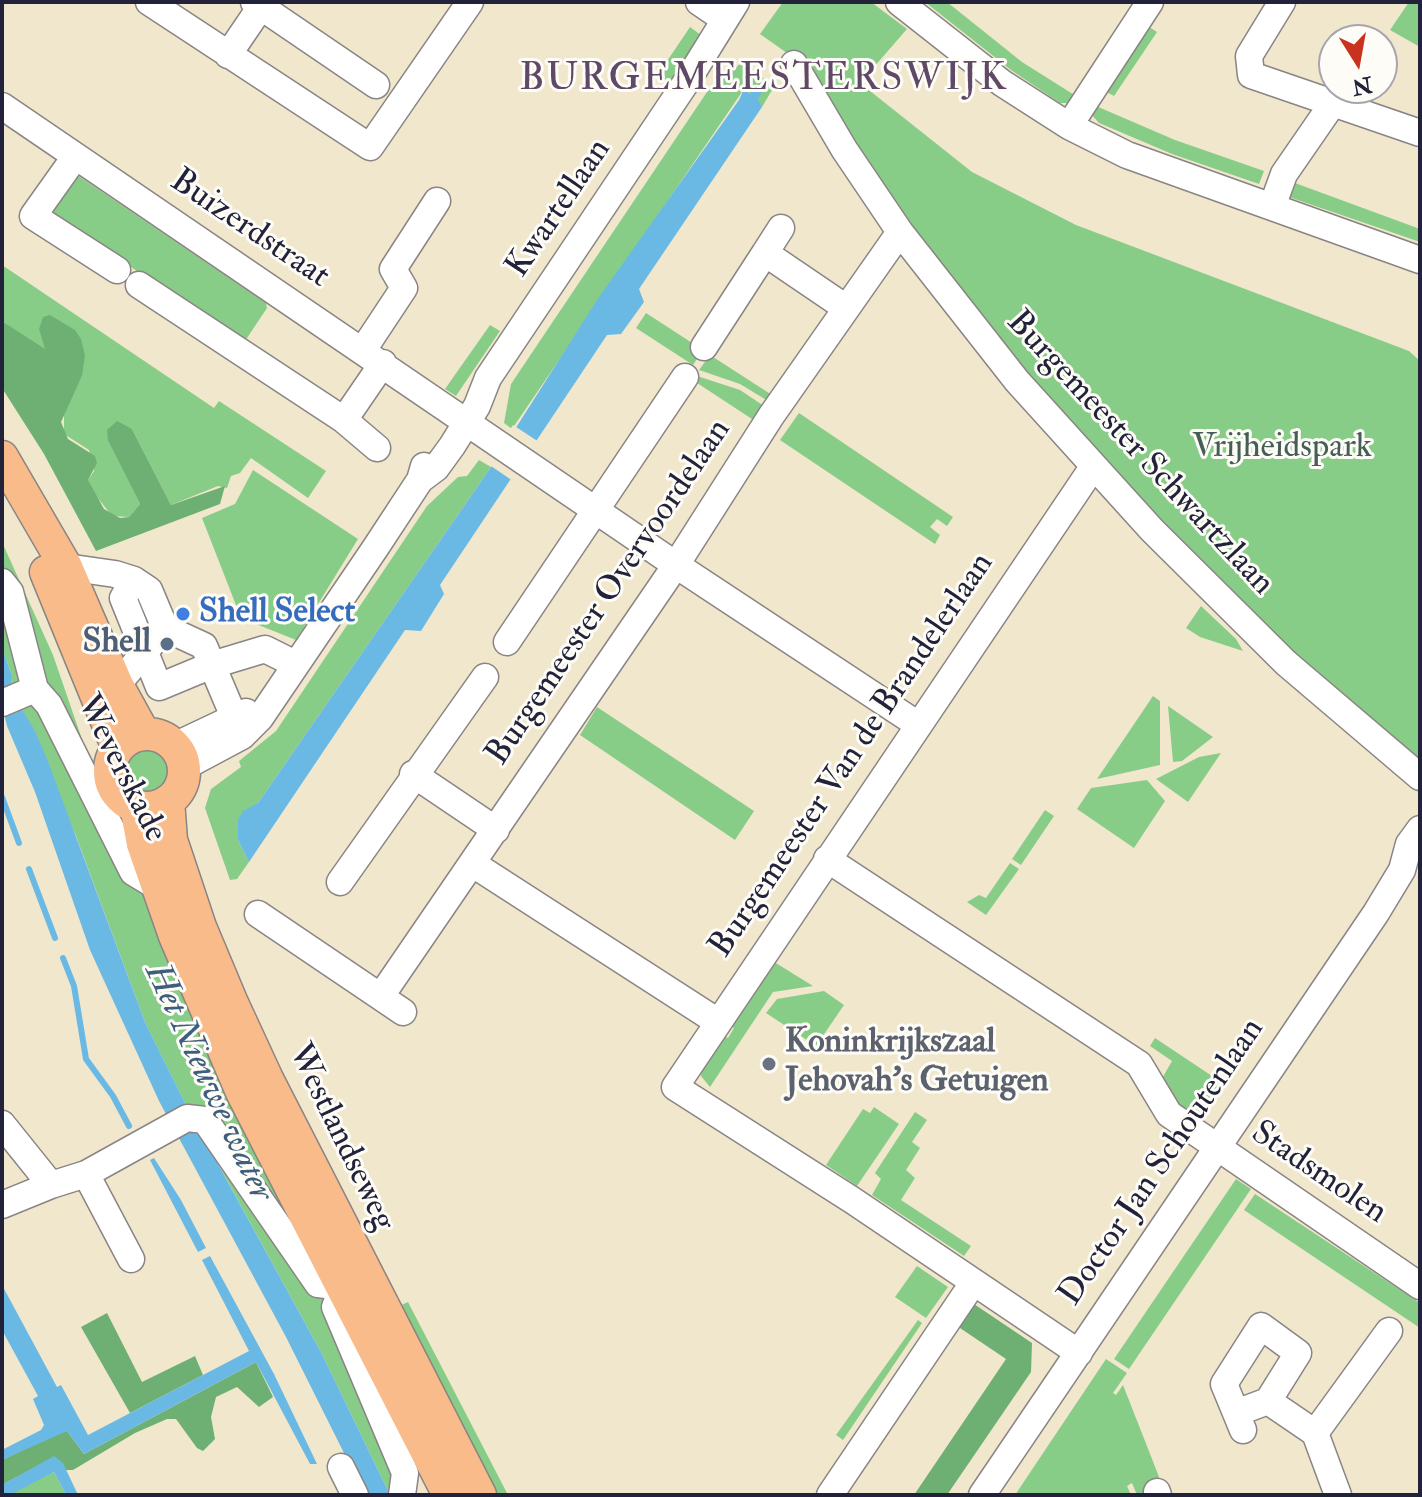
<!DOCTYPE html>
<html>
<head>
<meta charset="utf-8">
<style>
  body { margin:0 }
  #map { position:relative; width:1422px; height:1497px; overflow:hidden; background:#f1e7cd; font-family:"IM FELL Double Pica",serif }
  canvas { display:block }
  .frame { position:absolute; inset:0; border:4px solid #22223b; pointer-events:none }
  .north { position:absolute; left:1318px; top:24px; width:80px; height:80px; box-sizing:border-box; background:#fdfcf7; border:2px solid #a5a5ac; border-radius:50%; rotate:169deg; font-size:22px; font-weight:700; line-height:32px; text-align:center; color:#22223b }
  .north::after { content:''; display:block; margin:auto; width:28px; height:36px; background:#c8321e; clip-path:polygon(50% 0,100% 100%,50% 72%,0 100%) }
</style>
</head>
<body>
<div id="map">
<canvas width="1422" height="1497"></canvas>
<div class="frame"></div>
<div class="north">N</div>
</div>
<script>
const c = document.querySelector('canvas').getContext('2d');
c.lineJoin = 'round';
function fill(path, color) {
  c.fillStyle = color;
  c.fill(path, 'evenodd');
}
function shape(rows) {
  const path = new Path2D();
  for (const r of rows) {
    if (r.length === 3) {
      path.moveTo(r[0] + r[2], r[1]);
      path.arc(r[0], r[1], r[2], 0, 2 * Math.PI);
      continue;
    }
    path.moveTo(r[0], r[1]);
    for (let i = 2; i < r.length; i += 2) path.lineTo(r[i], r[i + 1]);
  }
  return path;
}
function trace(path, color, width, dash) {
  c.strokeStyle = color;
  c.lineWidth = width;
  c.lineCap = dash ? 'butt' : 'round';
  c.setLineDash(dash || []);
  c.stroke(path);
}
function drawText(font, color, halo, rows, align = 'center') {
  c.font = font + ' "IM FELL Double Pica",serif';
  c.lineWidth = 6;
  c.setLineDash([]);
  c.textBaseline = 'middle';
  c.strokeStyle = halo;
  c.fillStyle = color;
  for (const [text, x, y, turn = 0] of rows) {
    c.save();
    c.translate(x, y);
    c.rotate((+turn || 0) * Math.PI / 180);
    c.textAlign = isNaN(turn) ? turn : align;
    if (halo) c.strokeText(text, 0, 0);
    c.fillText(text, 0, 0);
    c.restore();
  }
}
const green = shape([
  [783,2,871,2,907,29,860,83,972,172,1076,225,1409,351,1420,361,1420,760,1289,650,1167,528,1047,400,944,268,856,148,818,88,812,64,805,59,794,58,760,34],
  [925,2,947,2,1022,62,1076,96,1070,103,1060,103,1011,70],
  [1409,2,1420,2,1420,47,1390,30],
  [1146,25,1157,32,1114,96,1103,90],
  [690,27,705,38,673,86,657,76],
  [740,64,775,85,762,107,757,99,762,90,750,94,744,89,512,429,504,423,511,384,709,89],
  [1096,106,1175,140,1264,171,1259,184,1172,154,1099,123,1091,114],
  [77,175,266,303,267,308,243,344,51,212],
  [1295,183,1420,229,1420,242,1289,197],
  [2,265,214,408,219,401,326,471,308,498,251,458,240,473,231,476,227,488,218,486,171,505,132,429,108,441,140,504,129,517,112,516,90,488,88,480,94,471,89,450,64,434,64,412,82,376,2,321],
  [646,313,703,350,693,365,636,328],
  [490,325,500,331,456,396,445,389],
  [710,355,772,395,768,401,740,384,699,370],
  [694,375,740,390,764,406,755,421,691,379],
  [799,413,953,517,947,526,937,519,930,527,940,535,935,544,780,440],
  [479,460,491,467,258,803,250,809,238,840,249,862,237,879,230,880,205,808,211,789,241,767,239,761,276,731,427,506,458,477,467,476],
  [253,470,358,539,296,640,241,618,202,518,235,504],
  [2,542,53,655,96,780,49,699,2,574],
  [2,594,24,679,11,692,12,676,2,648],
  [1201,606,1236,639,1243,651,1200,637,1186,628],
  [1153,696,1160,701,1160,765,1097,779],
  [32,703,49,719,153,902,161,943,186,1005,297,1237,190,1113,145,1022,76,836,20,705],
  [1168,706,1213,737,1182,761,1173,762],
  [597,707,754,811,735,840,580,735],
  [148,770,23],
  [1221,753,1188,802,1156,779,1199,757],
  [1147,780,1165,801,1134,848,1077,809,1091,788],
  [1045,810,1054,816,1021,865,1012,859],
  [1010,863,1019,869,986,915,967,902,979,895,986,898],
  [771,960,813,986,773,992,710,1087,701,1076,702,1066,721,1034,728,1038,734,1028,728,1024],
  [824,991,844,1005,816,1046,766,1013,777,999],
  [1155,1038,1221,1082,1195,1120,1179,1108,1160,1082,1172,1061,1150,1046],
  [874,1107,899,1124,857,1186,826,1165,863,1109,870,1113],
  [915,1112,927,1120,912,1142,920,1148,906,1170,915,1178,901,1200,971,1246,964,1256,872,1195,881,1179,875,1173],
  [199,1129,328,1305,399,1465,390,1495,322,1354],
  [1236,1179,1251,1189,1129,1369,1114,1359],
  [1255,1194,1420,1303,1420,1328,1244,1210],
  [917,1266,948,1287,926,1318,895,1297],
  [408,1302,508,1495,497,1495,399,1306],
  [918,1320,922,1323,843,1440,836,1435],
  [1106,1359,1127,1373,1113,1393,1116,1395,1123,1385,1163,1487,1143,1495,1137,1495,1132,1483,1127,1486,1131,1495,1015,1495],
  [54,1472,66,1495,10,1495,10,1493]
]);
const forest = shape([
  [50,315,75,330,81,339,85,355,82,376,61,422,68,439,95,456,97,463,88,480,104,509,120,518,129,517,140,504,108,441,107,430,117,421,132,429,171,505,225,486,220,504,96,551,44,454,2,388,2,321,45,349,39,329,43,317],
  [971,1302,1032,1343,1031,1372,947,1495,914,1495,1006,1359,960,1328,959,1323],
  [107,1313,142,1382,195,1356,203,1375,130,1413,81,1327],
  [256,1362,273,1397,259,1407,237,1387,216,1397,211,1417,215,1439,203,1451,197,1448,176,1419,167,1419,135,1433,73,1470,66,1470,54,1457,2,1485,2,1460,58,1433,67,1431,84,1454]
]);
const water = shape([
  [756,86,763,90,758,99,762,107,639,289,644,302,621,334,607,335,440,585,444,594,421,631,405,630,249,862,238,840,238,820,243,811,258,803,491,467,599,297,739,100,744,89,750,94],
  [2,648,12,676,11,692,34,729,47,759,145,1022,190,1113,322,1354,390,1495,365,1495,286,1337,159,1101,90,950,35,792,7,726,2,705],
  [154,1158,181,1200,206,1248,198,1252,150,1160],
  [210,1256,274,1374,317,1464,310,1464,256,1362,84,1454,67,1431,2,1460,2,1450,41,1430,44,1425,33,1399,38,1396,2,1330,2,1285,57,1387,61,1385,88,1435,249,1351,202,1260],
  [54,1456,63,1463,78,1495,66,1495,54,1472,10,1495,2,1495,2,1485]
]);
const pier = shape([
  [513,425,539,442,513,481,488,464]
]);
const stream = shape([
  [2,797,19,843],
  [29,869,55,938],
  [63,958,74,986,86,1059,113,1096,129,1126]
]);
const minor = shape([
  [149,2,370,147,470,2],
  [254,2,376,85],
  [699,2,724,19],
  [899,2,1002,83,1069,126,1127,155,1420,260],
  [1282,2,1249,56,1251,75,1420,133],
  [228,55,264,2],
  [794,64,844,149,900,232,1017,381,1152,530,1286,663,1420,777],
  [2,106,676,565,917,724],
  [1069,126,1150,2],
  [75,157,33,216,117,270],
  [1272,207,1284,174,1333,103],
  [765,253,781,228],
  [139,285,344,420,377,448],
  [704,347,765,253,846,308],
  [363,350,404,288,393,269,437,201],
  [344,420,383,363],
  [420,480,436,468,452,446,477,406,488,378,689,78,736,2],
  [66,567,115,574,134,580,149,590,165,628,117,685],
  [134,580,123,598,159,687,212,665,265,649,295,664],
  [2,582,10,592,35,689,49,705,133,872,158,887],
  [165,628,204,646,242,736],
  [507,642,685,377],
  [2,703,35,689],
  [174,746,246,712],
  [184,767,242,736,260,718,376,547,420,480,424,466],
  [413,774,496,830],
  [827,859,1139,1064,1169,1114,1420,1286],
  [473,864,718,1022],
  [340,882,485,677],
  [258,914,403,1012],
  [381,996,676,565,771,416,900,232],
  [2,1124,51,1185,86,1174,187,1118,205,1120,318,1284,343,1287,355,1280],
  [86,1174,131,1259],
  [2,1205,51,1185],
  [343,1287,335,1307,405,1473,402,1495],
  [1079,1353,852,1200,675,1087,1093,467],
  [1268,1401,1315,1433],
  [1236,1413,1268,1401,1298,1353,1261,1326,1224,1384,1243,1430],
  [341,1467,355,1495],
  [1157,1492,1158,1495],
  [830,1495,973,1283],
  [982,1495,1376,913,1402,870,1409,844,1420,829],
  [1338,1495,1315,1433,1389,1331]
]);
const major = shape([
  [2,457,66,567,117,685,144,734],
  [46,572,118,748],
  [147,771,37],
  [168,801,171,840,200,927,231,1001,267,1079,480,1495],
  [136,806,143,844,175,936,242,1092,449,1495]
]);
const markers = [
  [183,614,8,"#3f7fe0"],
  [167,644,8,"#5c6f8a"],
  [769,1064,8,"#6b7280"]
];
const streetNames = [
  ["Kwartellaan",560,209,-56],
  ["Buizerdstraat",249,230,34],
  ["Burgemeester Schwartzlaan",1139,454,47],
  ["Burgemeester Overvoordelaan",610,593,-56],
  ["Burgemeester Van de Brandelerlaan",853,756,-56],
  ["Weverskade",120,769,63],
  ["Westlandseweg",340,1138,64],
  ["Doctor Jan Schoutenlaan",1163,1163,-56],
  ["Stadsmolen",1318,1174,34]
];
const parkNames = [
  ["Vrijheidspark",1282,449]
];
const shopNames = [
  ["Shell Select",199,614]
];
const serviceNames = [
  ["Shell",151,644]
];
const worshipNames = [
  ["Koninkrijkszaal",785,1044],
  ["Jehovah's Getuigen",785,1083]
];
const waterNames = [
  ["Het Nieuwe water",207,1083,65]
];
const quarterNames = [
  ["BURGEMEESTERSWIJK",764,81]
];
fill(green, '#88cd87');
fill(forest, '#6eb074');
fill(water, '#6ab9e4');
fill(pier, '#f1e7cd');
trace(stream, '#6ab9e4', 6);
trace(minor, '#8a8484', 29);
trace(major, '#8a8484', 35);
trace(minor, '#fff', 26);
trace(major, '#fabb8b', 32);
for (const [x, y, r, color] of markers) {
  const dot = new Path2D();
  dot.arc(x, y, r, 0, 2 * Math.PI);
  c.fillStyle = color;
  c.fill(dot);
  trace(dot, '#fdfcf7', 3);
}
drawText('34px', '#22223b', '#fdfcf7', streetNames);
drawText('34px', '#465e56', '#fdfcf7', parkNames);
drawText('bold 34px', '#366cbe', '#fdfcf7', shopNames, 'left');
drawText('bold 34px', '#4e5e75', '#fdfcf7', serviceNames, 'right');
drawText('bold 34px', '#5b616d', '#fdfcf7', worshipNames, 'left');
drawText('italic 36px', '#3f5e7f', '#fdfcf7', waterNames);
c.letterSpacing = '2px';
drawText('38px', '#604867', '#fdfcf7', quarterNames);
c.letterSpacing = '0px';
</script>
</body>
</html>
